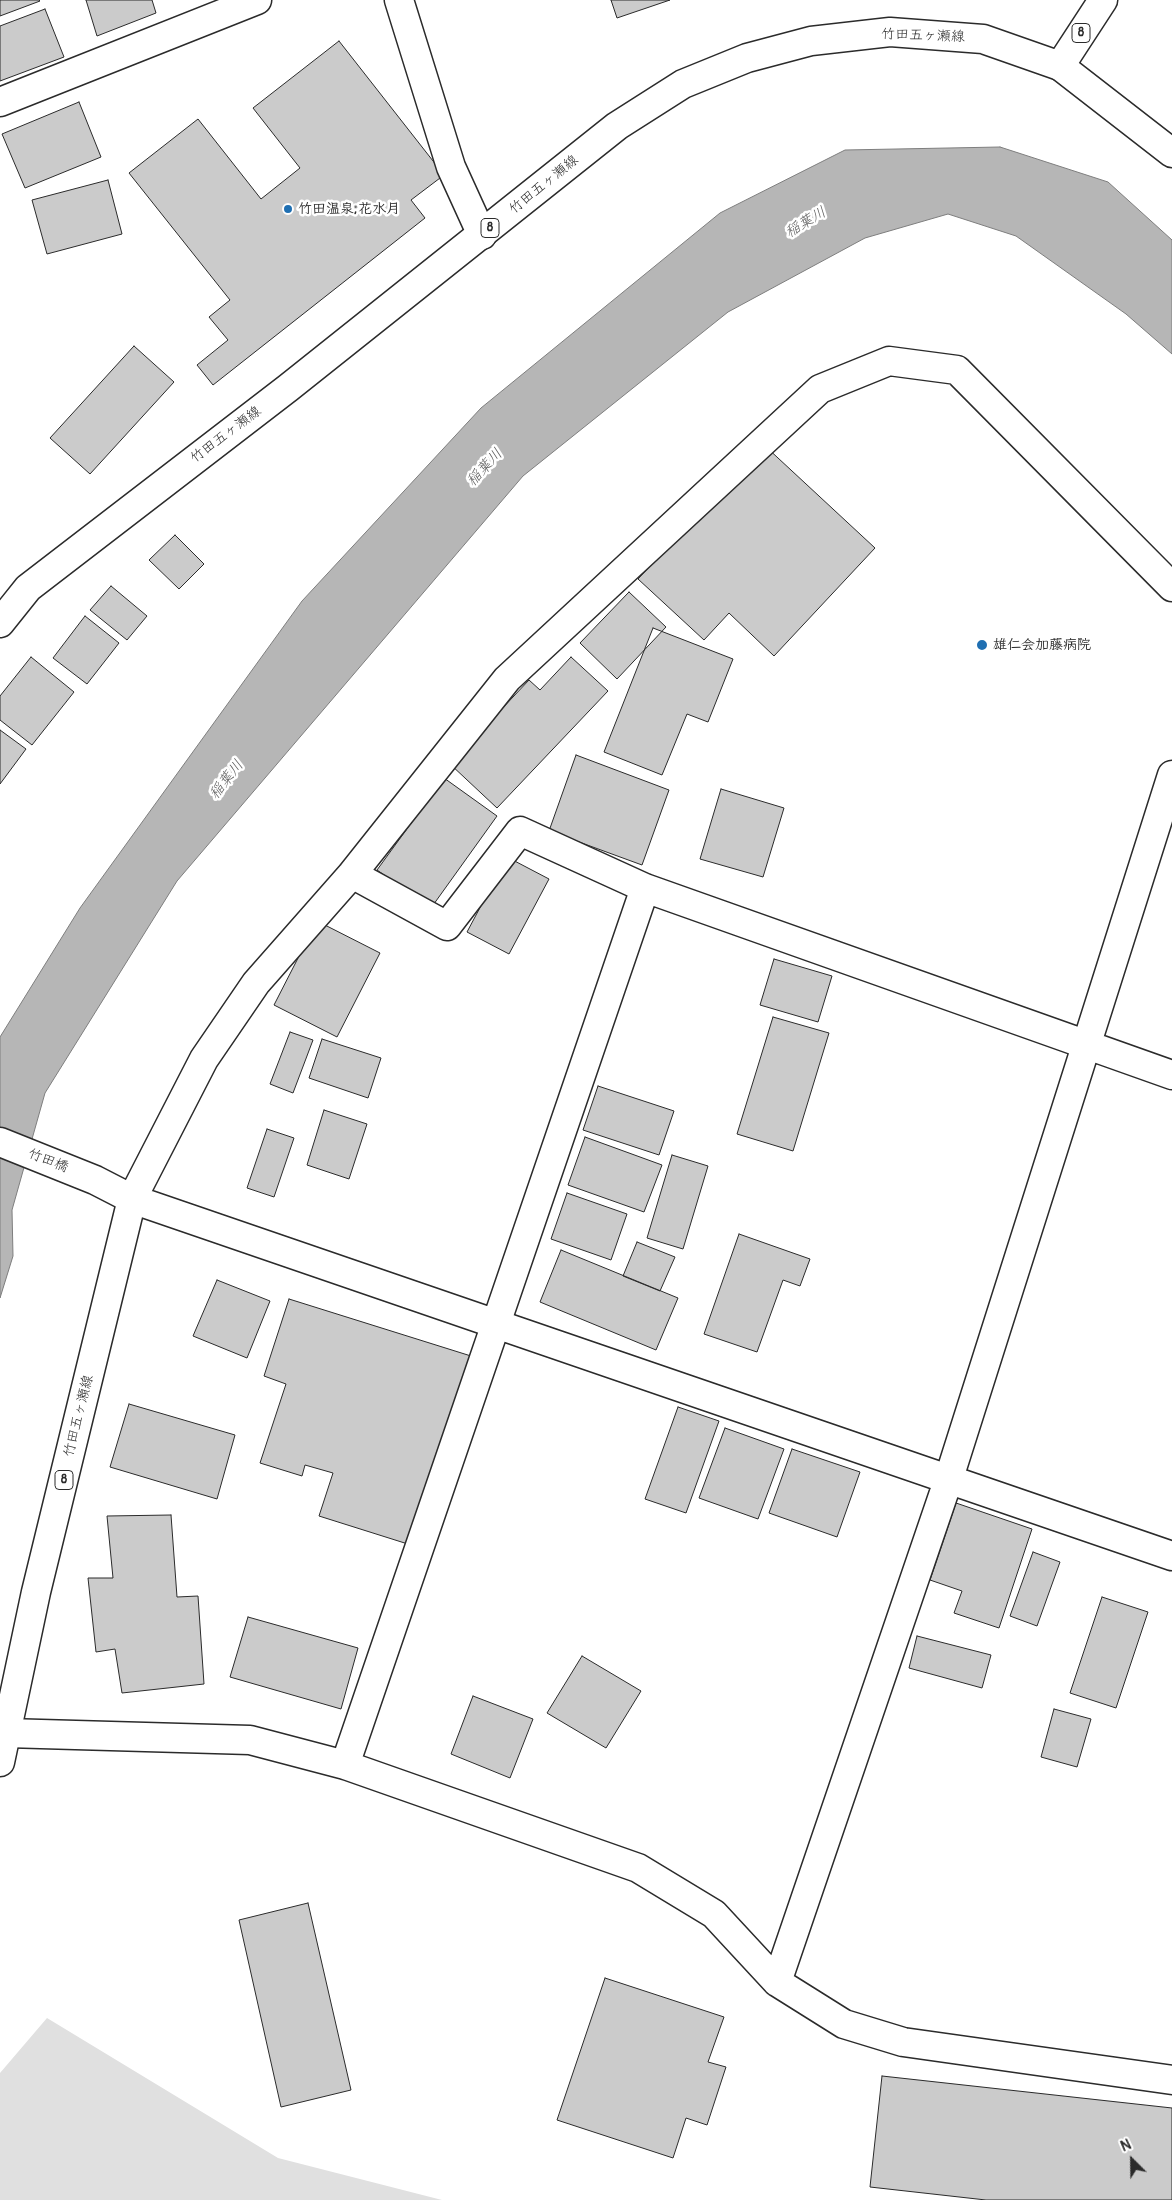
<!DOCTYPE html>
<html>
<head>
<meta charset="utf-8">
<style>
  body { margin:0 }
  #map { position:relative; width:1172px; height:2200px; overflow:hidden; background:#fff; font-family:Pangolin,sans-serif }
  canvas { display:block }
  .north { position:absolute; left:1107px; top:2135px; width:50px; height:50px; -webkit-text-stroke:4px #fff; paint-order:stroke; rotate:337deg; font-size:14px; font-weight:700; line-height:20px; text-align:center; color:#2b2b2b }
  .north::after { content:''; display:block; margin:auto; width:18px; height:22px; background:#2b2b2b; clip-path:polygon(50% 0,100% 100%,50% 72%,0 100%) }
</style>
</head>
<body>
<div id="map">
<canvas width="1172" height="2200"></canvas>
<div class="north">N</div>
</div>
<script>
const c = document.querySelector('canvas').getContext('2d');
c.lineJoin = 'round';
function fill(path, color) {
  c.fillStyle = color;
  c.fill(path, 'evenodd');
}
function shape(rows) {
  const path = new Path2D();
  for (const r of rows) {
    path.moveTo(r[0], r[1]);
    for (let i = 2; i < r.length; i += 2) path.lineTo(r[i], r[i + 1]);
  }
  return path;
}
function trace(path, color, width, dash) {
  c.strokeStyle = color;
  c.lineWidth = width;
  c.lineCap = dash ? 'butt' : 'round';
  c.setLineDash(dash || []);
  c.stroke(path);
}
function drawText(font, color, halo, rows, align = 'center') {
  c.font = font + ' Pangolin,"Klee One",sans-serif';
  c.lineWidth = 5;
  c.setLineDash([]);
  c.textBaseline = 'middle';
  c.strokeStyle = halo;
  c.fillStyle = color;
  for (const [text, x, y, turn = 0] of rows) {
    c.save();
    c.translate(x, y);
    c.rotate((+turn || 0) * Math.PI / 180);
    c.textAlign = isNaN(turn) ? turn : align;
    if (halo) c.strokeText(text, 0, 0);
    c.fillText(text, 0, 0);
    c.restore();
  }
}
const green = shape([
  [47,2018,278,2158,442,2200,0,2200,0,2073]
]);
const water = shape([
  [1000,147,1108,182,1172,240,1172,354,1126,314,1016,236,948,214,865,238,728,312,523,476,177,881,45,1093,12,1210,13,1256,0,1298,0,1037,80,908,302,601,481,408,720,213,845,150,1000,147]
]);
const building = shape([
  [0,0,39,0,40,1,0,16,0,0],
  [86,0,152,0,156,13,97,36,86,0],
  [611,0,670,0,617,18,611,0],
  [45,9,64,57,0,81,0,26,45,9],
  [339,41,444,175,411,200,425,218,213,385,197,365,228,340,209,317,230,300,129,173,198,119,261,199,300,168,253,108,339,41],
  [79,102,101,157,25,188,2,134,79,102],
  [108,180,122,234,47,254,32,200,108,180],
  [134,346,174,382,90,474,50,438,134,346],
  [764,445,875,548,774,656,729,613,704,640,638,579,764,445],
  [175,535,204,564,179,589,149,560,175,535],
  [111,586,147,616,127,640,90,610,111,586],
  [629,592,666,627,617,679,580,643,629,592],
  [85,616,119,643,87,684,53,658,85,616],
  [653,628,733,659,708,722,687,714,662,775,604,752,653,628],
  [31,657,74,692,32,745,0,720,0,696,31,657],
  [571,657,608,691,497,808,450,764,529,680,540,690,571,657],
  [0,730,26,749,0,784,0,730],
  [576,755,669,790,642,865,549,831,576,755],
  [444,778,497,816,431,908,377,870,444,778],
  [721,789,784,808,763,877,700,859,721,789],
  [507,857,549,879,509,954,467,932,507,857],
  [317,921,380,953,337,1037,274,1005,317,921],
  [774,959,832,976,818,1022,760,1005,774,959],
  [773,1017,829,1033,793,1151,737,1134,773,1017],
  [290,1032,313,1040,293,1093,270,1084,290,1032],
  [322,1039,381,1058,368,1098,309,1078,322,1039],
  [598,1086,674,1111,659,1155,583,1130,598,1086],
  [324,1110,367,1124,349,1179,307,1165,324,1110],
  [267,1129,294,1138,274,1197,247,1188,267,1129],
  [585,1137,662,1165,644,1212,568,1185,585,1137],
  [672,1155,708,1166,683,1249,647,1238,672,1155],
  [567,1193,627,1214,611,1260,551,1239,567,1193],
  [739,1234,810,1259,800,1286,783,1280,757,1352,704,1334,739,1234],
  [637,1242,675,1257,660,1291,623,1276,637,1242],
  [561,1250,678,1298,656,1350,540,1302,561,1250],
  [217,1280,270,1301,247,1358,193,1336,217,1280],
  [289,1299,471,1356,411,1545,319,1516,333,1473,305,1465,302,1476,260,1463,286,1384,264,1376,289,1299],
  [129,1404,235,1435,217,1499,110,1467,129,1404],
  [678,1407,719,1421,686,1513,645,1499,678,1407],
  [725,1428,784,1449,758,1519,699,1498,725,1428],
  [792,1449,860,1472,837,1537,769,1513,792,1449],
  [956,1503,1032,1529,999,1628,954,1613,962,1591,930,1580,956,1503],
  [171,1515,177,1597,198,1596,204,1684,122,1693,115,1649,96,1652,88,1578,113,1578,107,1516,171,1515],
  [1033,1552,1060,1562,1037,1626,1010,1616,1033,1552],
  [1102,1597,1148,1612,1116,1708,1070,1693,1102,1597],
  [248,1617,358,1648,341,1709,230,1677,248,1617],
  [917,1636,991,1655,982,1688,909,1668,917,1636],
  [582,1656,641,1691,606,1748,547,1713,582,1656],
  [473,1696,533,1719,510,1778,451,1754,473,1696],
  [1054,1709,1091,1719,1077,1767,1041,1757,1054,1709],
  [308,1903,351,2090,281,2107,239,1920,308,1903],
  [605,1978,724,2017,708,2062,726,2067,707,2125,686,2118,673,2158,557,2120,605,1978],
  [882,2076,1172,2108,1172,2200,986,2200,870,2187,882,2076]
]);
const street = shape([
  [399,0,451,167,482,235],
  [0,102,257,0],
  [1172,587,957,370,889,361,820,389,507,679,352,874,256,983,204,1059,132,1199,1172,1556],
  [352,874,447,926,520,831,645,888,1172,1075],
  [6,1733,250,1740,345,1765,638,1868,714,1914,777,1982,844,2024,903,2042,1172,2080],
  [345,1765,645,888],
  [777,1982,949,1478,1172,775]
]);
const secondary = shape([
  [1060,66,1172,153]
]);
const primary = shape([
  [0,623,28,588,288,388,617,126,683,84,747,58,811,41,890,32,983,39,1060,66,1103,0],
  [0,1142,95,1180,132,1199,36,1592,0,1762]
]);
const markers = [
  [288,209,5,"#1f6fb2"],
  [982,645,6,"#1f6fb2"]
];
const shields = [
  [1081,33,18],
  [490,228,18],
  [64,1480,18]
];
const shieldNames = [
  ["8",1081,33],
  ["8",490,228],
  ["8",64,1480]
];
const streetNames = [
  ["竹田五ヶ瀬線",923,36,2],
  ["竹田五ヶ瀬線",544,185,-39],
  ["竹田五ヶ瀬線",226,435,-37],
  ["竹田橋",48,1161,22],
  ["竹田五ヶ瀬線",79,1416,-76]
];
const poiNames = [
  ["竹田温泉;花水月",298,209],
  ["雄仁会加藤病院",993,645]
];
const waterNames = [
  ["稲葉川",806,223,-31],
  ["稲葉川",485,468,-47],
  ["稲葉川",227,780,-52]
];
fill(green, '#e0e0e0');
fill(water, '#b6b6b6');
trace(water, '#7e7e7e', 1);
fill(building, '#cbcbcb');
trace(building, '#2b2b2b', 1);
trace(street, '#2b2b2b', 31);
trace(secondary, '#2b2b2b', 31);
trace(primary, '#2b2b2b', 31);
trace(street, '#fff', 28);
trace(secondary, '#fff', 28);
trace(primary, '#fff', 28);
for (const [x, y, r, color] of markers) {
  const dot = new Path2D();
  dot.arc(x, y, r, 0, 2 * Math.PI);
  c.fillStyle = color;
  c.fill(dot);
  trace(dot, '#fff', 2);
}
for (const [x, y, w] of shields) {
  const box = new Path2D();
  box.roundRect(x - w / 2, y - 9.5, w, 19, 4);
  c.fillStyle = '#fff';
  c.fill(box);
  trace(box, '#2b2b2b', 1);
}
drawText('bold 12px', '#2b2b2b', null, shieldNames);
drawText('14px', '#2b2b2b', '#fff', streetNames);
drawText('bold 14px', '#2b2b2b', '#fff', poiNames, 'left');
drawText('italic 15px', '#5c5c5c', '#fff', waterNames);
</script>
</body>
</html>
